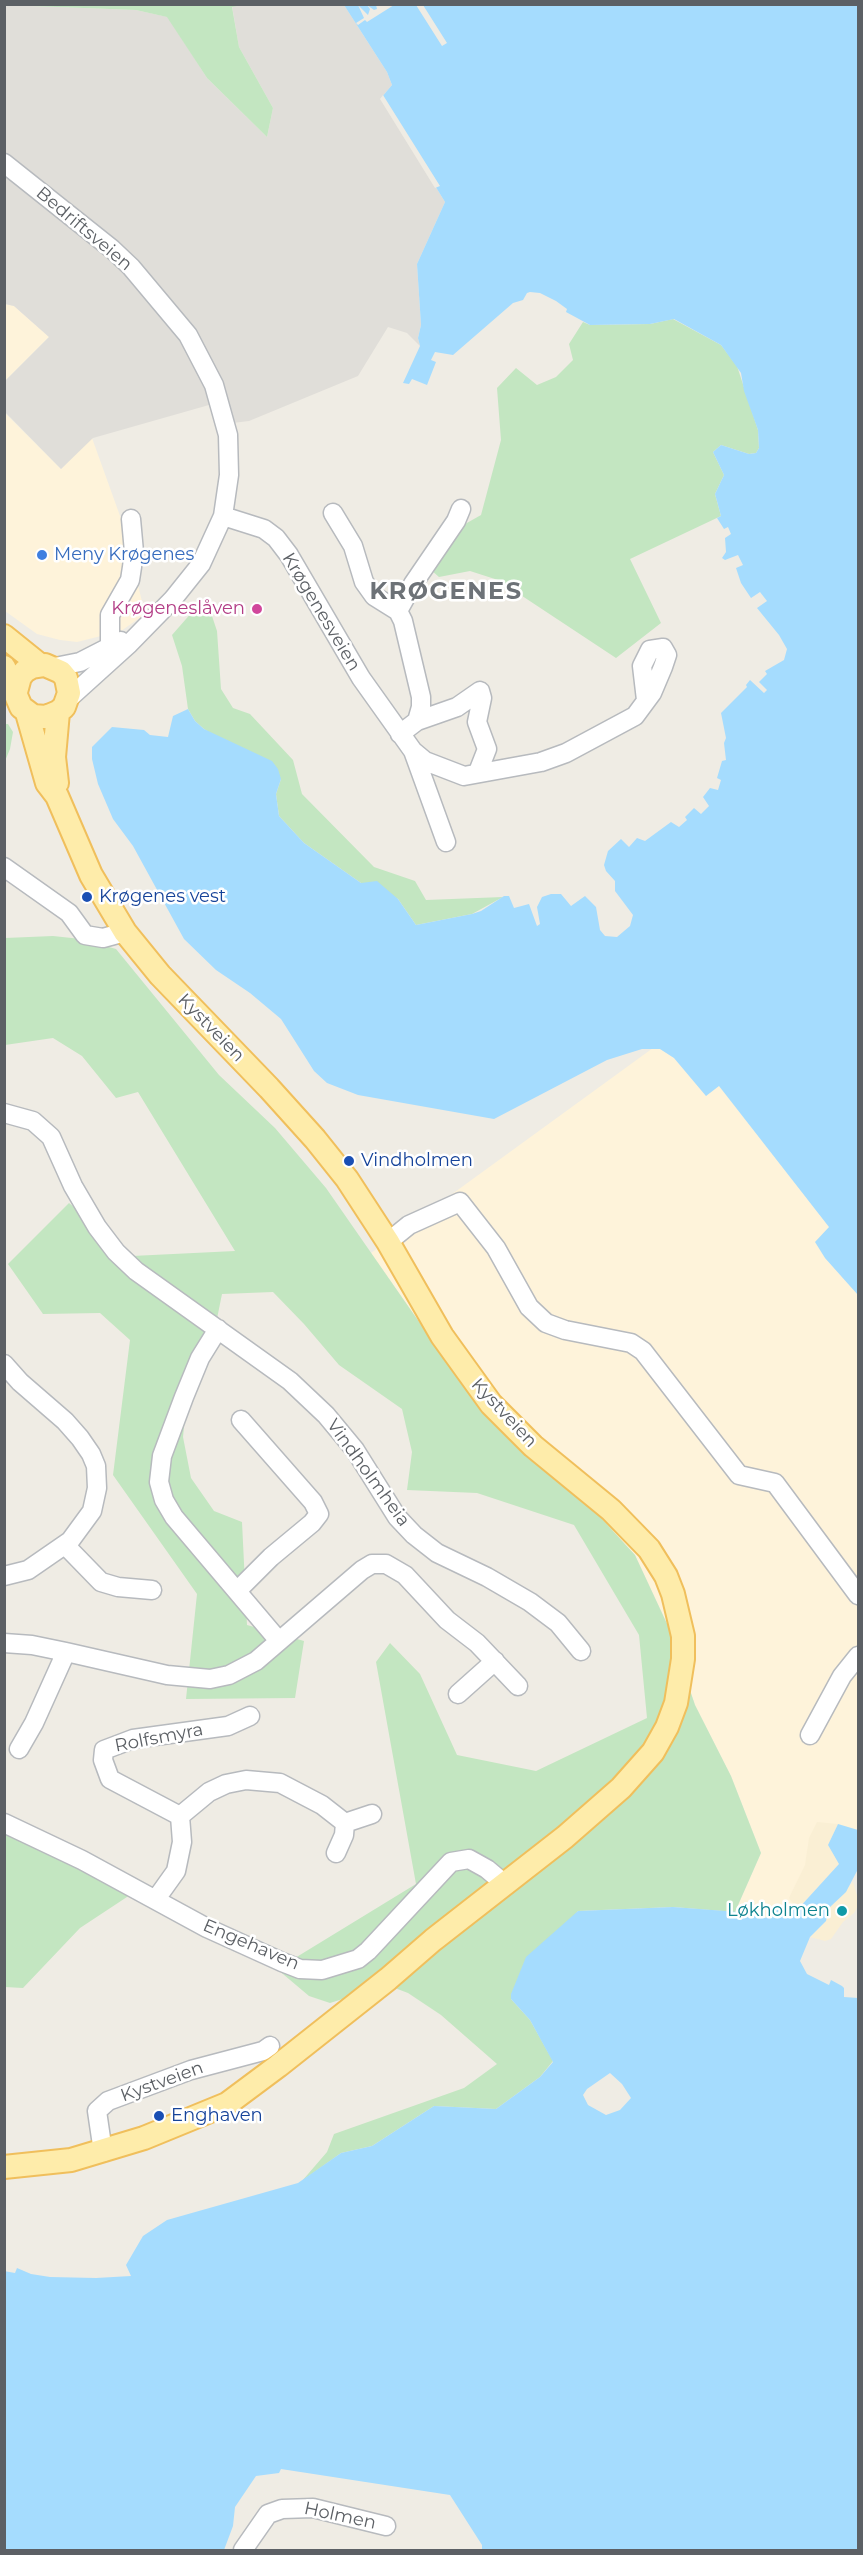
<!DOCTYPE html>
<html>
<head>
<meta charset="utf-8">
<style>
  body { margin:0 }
  #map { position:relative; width:863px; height:2555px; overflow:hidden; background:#efece4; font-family:Montserrat,sans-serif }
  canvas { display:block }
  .frame { position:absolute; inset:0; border:6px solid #5c6065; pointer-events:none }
</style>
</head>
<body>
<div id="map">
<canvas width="863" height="2555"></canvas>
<div class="frame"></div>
</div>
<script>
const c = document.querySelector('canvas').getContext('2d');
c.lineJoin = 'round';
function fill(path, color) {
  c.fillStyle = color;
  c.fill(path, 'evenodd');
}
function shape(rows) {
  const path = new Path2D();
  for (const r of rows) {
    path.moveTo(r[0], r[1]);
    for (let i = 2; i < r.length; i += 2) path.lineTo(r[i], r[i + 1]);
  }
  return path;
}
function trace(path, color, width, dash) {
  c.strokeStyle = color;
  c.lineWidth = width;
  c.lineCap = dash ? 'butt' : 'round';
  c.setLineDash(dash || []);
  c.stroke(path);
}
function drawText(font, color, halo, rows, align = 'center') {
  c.font = font + ' Montserrat,sans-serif';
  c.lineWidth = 5;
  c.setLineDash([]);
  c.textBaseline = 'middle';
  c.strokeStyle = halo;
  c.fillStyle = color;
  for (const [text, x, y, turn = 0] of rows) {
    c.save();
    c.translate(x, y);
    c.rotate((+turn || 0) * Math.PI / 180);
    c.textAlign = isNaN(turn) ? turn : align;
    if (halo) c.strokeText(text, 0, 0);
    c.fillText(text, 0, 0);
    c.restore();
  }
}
const commercial = shape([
  [5,304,14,306,49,337,5,381],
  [4,412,61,469,92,438,124,527,145,614,121,631,77,642,60,640,37,634,5,611],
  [653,1048,660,1049,674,1058,706,1096,719,1085,829,1227,825,1258,858,1295,858,1830,798,1909,780,1908,765,1918,752,1913,735,1912,761,1853,731,1776,695,1705,669,1628,635,1555,519,1445,463,1385,371,1253]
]);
const industrial = shape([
  [242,4,344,5,387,72,392,85,381,98,445,202,417,264,421,325,418,338,420,346,407,333,388,327,358,376,249,421,217,425,209,405,93,438,61,469,5,412,5,381,49,337,14,306,5,304,5,5,136,10,168,17,207,78,267,137,273,108,239,47,232,6]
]);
const green = shape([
  [5,5,242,5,232,7,239,47,273,108,267,137,207,78,167,17,136,10],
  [673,319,721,345,737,366,758,430,759,448,756,453,749,454,721,445,713,452,724,475,715,494,721,516,630,559,661,623,616,658,498,580,470,571,439,577,431,570,458,528,481,515,501,440,497,388,516,368,537,385,556,377,573,360,569,344,583,322,590,325,650,324],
  [200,603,210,610,217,631,221,689,233,708,250,714,293,760,302,794,374,867,415,881,426,900,503,897,472,914,416,925,398,899,361,883,304,843,279,816,276,794,281,779,204,729,195,721,188,709,182,666,172,635],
  [5,724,8,724,13,732,10,749,5,761],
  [53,936,81,939,116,949,219,1075,275,1128,326,1188,463,1385,519,1445,581,1496,635,1555,669,1628,695,1705,731,1776,761,1853,735,1912,673,1907,578,1911,511,1999,530,2020,553,2061,540,2077,496,2109,434,2106,372,2146,341,2153,302,2181,327,2152,334,2134,464,2088,497,2064,441,2015,408,1993,387,1985,330,2003,309,1996,277,1969,416,1884,376,1662,390,1643,420,1674,457,1755,536,1771,647,1718,639,1635,574,1525,477,1493,407,1490,412,1452,402,1409,339,1365,304,1324,273,1292,222,1294,210,1353,188,1386,183,1437,191,1478,214,1511,242,1522,247,1625,304,1641,295,1698,186,1699,197,1594,113,1475,130,1340,100,1313,43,1314,8,1264,69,1203,132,1256,235,1251,138,1092,116,1098,82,1056,53,1038,5,1045,5,938],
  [4,1825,130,1895,80,1928,23,1988,5,1987]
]);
const sand = shape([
  [817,1822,838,1824,828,1845,839,1864,798,1909,789,1898,805,1865,809,1838],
  [853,1882,858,1899,858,1906,854,1913,843,1922,831,1939,825,1941,810,1937,826,1921,829,1908]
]);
const water = shape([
  [344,5,858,5,858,1295,825,1258,815,1242,829,1227,719,1086,706,1096,674,1058,660,1049,642,1049,607,1060,494,1119,358,1095,327,1083,314,1071,281,1019,250,993,216,970,184,939,133,846,113,819,98,784,92,759,92,747,112,727,144,730,150,735,168,737,173,716,188,709,195,721,204,729,272,761,278,769,281,779,276,794,279,816,304,843,361,883,377,881,398,899,416,925,472,914,481,911,504,896,509,896,514,908,529,904,537,926,540,924,537,907,542,897,551,894,561,894,571,906,585,896,596,907,600,930,605,936,617,937,630,926,633,915,615,891,615,881,606,871,604,865,608,851,621,839,629,847,637,838,645,841,671,822,679,827,687,820,685,817,694,808,701,814,709,806,703,797,710,788,718,790,721,780,717,778,722,761,726,760,724,743,726,738,721,713,747,687,746,685,750,680,764,693,767,690,759,682,767,674,765,671,784,660,787,649,779,635,757,608,767,601,760,592,751,598,741,583,736,568,743,565,738,555,725,560,722,558,726,552,725,538,731,534,728,527,724,529,717,518,721,516,715,494,724,475,713,452,721,445,749,454,756,453,759,448,758,430,744,391,741,373,721,345,674,319,650,324,590,325,566,312,567,309,556,301,540,293,530,292,527,293,523,300,513,303,453,355,435,352,431,360,436,362,427,385,412,379,409,384,403,383,420,346,418,338,421,325,417,264,445,202,381,98,392,85,387,72],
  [838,1824,858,1830,858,1869,846,1892,829,1908,826,1921,810,1937,800,1961,807,1974,829,1985,831,1980,842,1986,844,1988,844,1997,858,1998,858,2550,482,2550,482,2545,450,2495,281,2469,279,2473,256,2476,235,2507,233,2526,224,2550,5,2550,4,2271,15,2273,17,2268,31,2274,50,2277,96,2278,131,2276,126,2265,143,2236,167,2220,298,2183,341,2153,372,2146,434,2106,496,2109,540,2077,553,2062,530,2020,511,1999,511,1994,526,1957,578,1911,673,1907,752,1913,765,1918,780,1908,798,1909,839,1864,828,1845],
  [610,2073,622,2084,631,2098,620,2110,606,2115,588,2105,583,2095,587,2089]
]);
const pier = shape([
  [358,5,368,15,370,9,367,5,374,10,377,9,376,5,394,5,367,22,365,20,358,25,356,23,364,18],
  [416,5,423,5,447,43,442,46],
  [383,95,440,186,435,188,380,99]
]);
const minor = shape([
  [4,163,112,249,131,267,188,335,214,385,228,435,229,475,223,516,201,564,173,599,129,644,67,700],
  [333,513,353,546,364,582,374,596,398,611,403,621,421,697,421,707,417,721,400,734],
  [223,516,264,529,276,538,289,555,361,678,413,751,425,761,464,776,541,762,566,753,635,716,652,693,663,667,667,655,663,648,650,650,642,666,646,700],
  [398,611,413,584,456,521,461,509],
  [110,647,110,615,130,580,132,567,134,552,131,519],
  [55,667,80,662,121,641],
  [417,721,457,707,480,691,482,698,477,722,487,749,478,772],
  [413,751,446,842],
  [4,867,69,913,85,935,103,938,125,932],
  [4,1113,33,1121,51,1137,73,1186,97,1227,116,1252,136,1271,290,1381,326,1415,355,1450,397,1517,414,1535,437,1553,487,1577,530,1602,558,1623,581,1651],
  [388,1242,409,1225,460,1202,496,1248,529,1307,546,1323,565,1330,631,1343,643,1351,739,1475,775,1483,858,1595],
  [218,1329,200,1358,184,1397,162,1456,159,1482,164,1500,174,1517,279,1641],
  [4,1364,20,1382,65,1421,80,1438,91,1454,96,1466,97,1488,92,1511,70,1541,28,1570,4,1576],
  [65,1545,101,1582,118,1587,152,1590],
  [238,1590,271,1557,312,1523,319,1514,313,1502,241,1420],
  [4,1643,32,1645,66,1652,167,1675,210,1679,229,1675,256,1661,362,1570,372,1564,386,1564,405,1575,447,1620,477,1643,518,1686],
  [458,1694,495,1661],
  [810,1735,842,1676,858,1656],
  [19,1749,34,1723,66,1652],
  [180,1816,110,1779,103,1760,104,1750,133,1739,228,1726,250,1716],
  [4,1823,82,1860,207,1928,282,1962,300,1969,322,1970,358,1959,368,1951,451,1862,469,1859,487,1869,506,1885],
  [345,1823,372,1814],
  [156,1899,176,1871,182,1842,180,1816,209,1792,226,1784,246,1780,280,1783,322,1805,345,1823,344,1835,336,1853],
  [103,2152,97,2111,108,2101,191,2070,263,2051,270,2046],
  [243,2550,268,2514,282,2509,313,2508,386,2526]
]);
const major = shape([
  [4,636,40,665],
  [4,667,21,707,33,716,46,717,58,712,64,707,69,693,66,678,61,672,45,665,32,667,25,671,20,677,16,692],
  [57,783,54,757,58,712],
  [4,2167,71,2160,144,2138,227,2104,278,2066,388,1979,433,1940,565,1837,621,1788,653,1752,667,1727,676,1703,683,1659,683,1636,673,1594,666,1576,649,1549,611,1510,533,1446,491,1404,442,1336,388,1242,347,1179,315,1139,269,1088,160,975,125,932,91,875,57,796,47,783,27,713]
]);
const markers = [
  [42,555,6,"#3f7fe0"],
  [257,609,6,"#d1479c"],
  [87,897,6,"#1a4fb4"],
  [349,1161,6,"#1a4fb4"],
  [842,1911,6,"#0f9aa8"],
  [159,2116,6,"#1a4fb4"]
];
const streetNames = [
  ["Bedriftsveien",84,229,40],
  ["Krøgenesveien",321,612,59],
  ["Kystveien",211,1028,46],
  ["Kystveien",504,1413,47],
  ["Vindholmheia",368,1473,54],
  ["Rolfsmyra",159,1738,-11],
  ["Engehaven",251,1945,23],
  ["Kystveien",162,2082,-20],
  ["Holmen",340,2516,12]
];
const shopNames = [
  ["Meny Krøgenes",54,555]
];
const hotelNames = [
  ["Krøgeneslåven",245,609]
];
const transitNames = [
  ["Krøgenes vest",99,897],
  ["Vindholmen",361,1161],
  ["Enghaven",171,2116]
];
const cultureNames = [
  ["Løkholmen",830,1911]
];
const districtNames = [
  ["KRØGENES",446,592]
];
fill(commercial, '#fef3da');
fill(industrial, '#e0ded9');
fill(green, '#c3e6c1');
fill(sand, '#faefd4');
fill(water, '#a5dcfe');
fill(pier, '#efece4');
trace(minor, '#b7babe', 21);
trace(major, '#f0bf5c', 26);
trace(minor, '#fff', 18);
trace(major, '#feecaa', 22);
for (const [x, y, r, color] of markers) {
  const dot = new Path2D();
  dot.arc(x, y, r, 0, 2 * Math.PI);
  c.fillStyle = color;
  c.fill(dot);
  trace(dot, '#fff', 2);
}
drawText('18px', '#5c6065', '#fff', streetNames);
drawText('18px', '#366cbe', '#fff', shopNames, 'left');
drawText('18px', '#b23c85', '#fff', hotelNames, 'right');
drawText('18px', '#164399', '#fff', transitNames, 'left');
drawText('18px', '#0d838f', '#fff', cultureNames, 'right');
c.letterSpacing = '1.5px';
drawText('bold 24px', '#6d7277', '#fff', districtNames);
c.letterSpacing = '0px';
</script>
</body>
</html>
